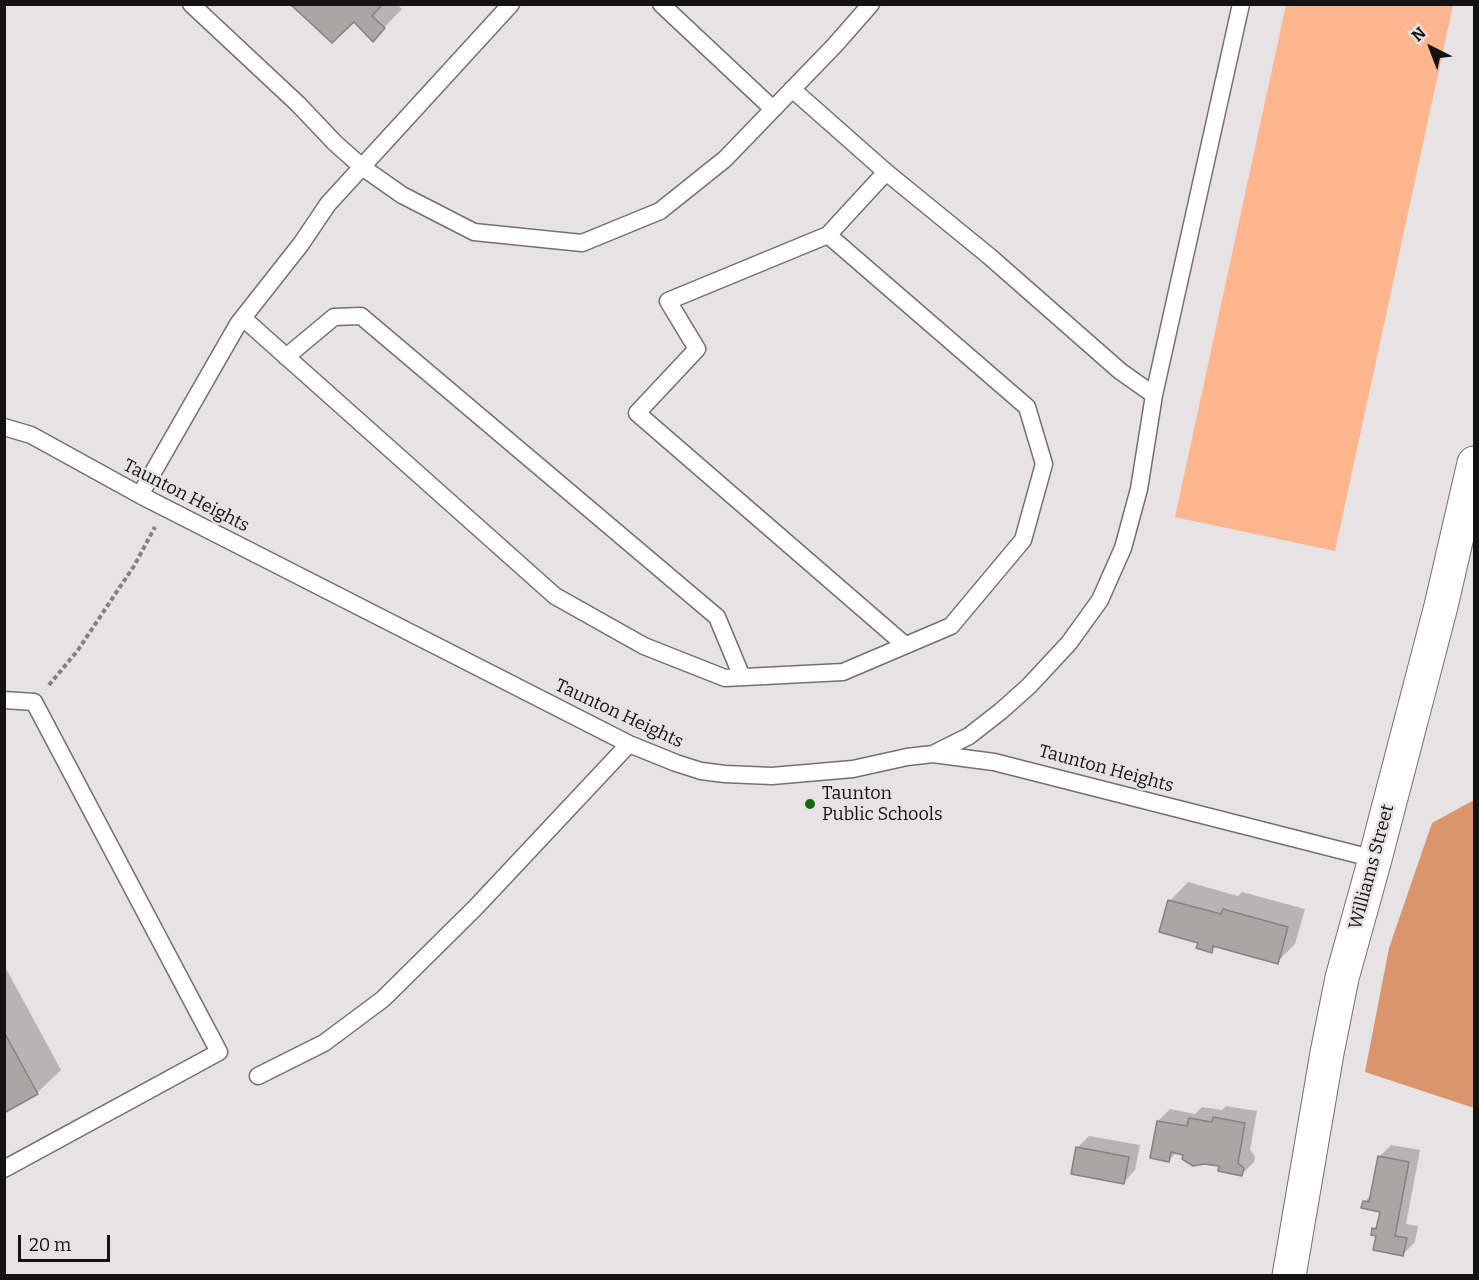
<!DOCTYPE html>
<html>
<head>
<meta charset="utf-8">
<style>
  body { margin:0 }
  #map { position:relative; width:1479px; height:1280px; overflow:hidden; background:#e7e2e4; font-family:Bitter,serif }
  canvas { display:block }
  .frame { position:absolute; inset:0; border:6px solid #141213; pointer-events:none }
  .north { position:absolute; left:1401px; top:18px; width:60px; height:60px; -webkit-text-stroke:4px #e7e2e4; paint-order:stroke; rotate:318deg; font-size:16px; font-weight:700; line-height:24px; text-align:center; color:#141213 }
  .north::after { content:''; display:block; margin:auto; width:21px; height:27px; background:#141213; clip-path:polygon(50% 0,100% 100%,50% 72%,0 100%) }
  .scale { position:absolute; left:18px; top:1235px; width:92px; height:27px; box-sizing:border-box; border:3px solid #141213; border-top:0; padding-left:8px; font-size:18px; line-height:21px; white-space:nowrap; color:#141213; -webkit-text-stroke:4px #e7e2e4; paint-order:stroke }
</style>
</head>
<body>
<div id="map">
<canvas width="1479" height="1280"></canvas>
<div class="frame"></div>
<div class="north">N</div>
<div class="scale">20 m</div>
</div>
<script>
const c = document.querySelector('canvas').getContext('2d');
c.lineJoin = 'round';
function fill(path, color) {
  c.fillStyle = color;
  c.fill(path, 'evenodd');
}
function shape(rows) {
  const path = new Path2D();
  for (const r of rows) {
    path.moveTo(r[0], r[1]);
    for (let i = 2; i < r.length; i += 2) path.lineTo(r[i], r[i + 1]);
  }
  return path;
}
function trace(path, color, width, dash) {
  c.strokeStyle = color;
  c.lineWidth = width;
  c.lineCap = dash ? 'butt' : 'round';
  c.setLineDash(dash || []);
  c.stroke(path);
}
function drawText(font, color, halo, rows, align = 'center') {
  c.font = font + ' Bitter,serif';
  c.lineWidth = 5;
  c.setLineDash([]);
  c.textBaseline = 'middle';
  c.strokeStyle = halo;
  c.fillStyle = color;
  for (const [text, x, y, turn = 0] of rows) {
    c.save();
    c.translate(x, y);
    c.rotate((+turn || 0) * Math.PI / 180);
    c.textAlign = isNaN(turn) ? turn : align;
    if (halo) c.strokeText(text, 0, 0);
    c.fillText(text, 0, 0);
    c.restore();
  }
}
const green = shape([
  [1286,5,1453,5,1335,551,1175,517]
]);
const forest = shape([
  [1474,800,1474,1108,1365,1072,1389,948,1432,823]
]);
const shadow = shape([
  [292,4,397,4,402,9,373,39,354,19],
  [1188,882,1238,896,1242,892,1305,909,1295,944,1277,962,1217,946,1211,951,1199,942,1170,901],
  [4,965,61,1070,37,1093,4,1111],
  [1226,1106,1257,1111,1250,1150,1255,1156,1254,1162,1242,1174,1220,1165,1177,1152,1169,1160,1158,1121,1170,1109,1195,1114,1202,1107,1222,1110],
  [1089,1136,1140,1145,1135,1170,1123,1183,1077,1148],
  [1391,1145,1420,1150,1406,1224,1418,1226,1415,1242,1403,1254,1378,1235,1373,1229,1379,1224,1382,1211,1364,1202,1372,1194,1379,1157]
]);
const building = shape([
  [290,4,383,4,372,16,385,28,373,42,354,22,332,43,290,4],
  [1168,900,1221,914,1223,909,1288,927,1278,964,1213,946,1212,953,1196,948,1198,943,1159,932,1168,900],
  [4,1032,38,1094,4,1113,4,1032],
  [1213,1117,1245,1123,1238,1163,1244,1168,1242,1176,1218,1171,1219,1166,1204,1164,1193,1166,1182,1159,1183,1155,1171,1152,1169,1162,1150,1158,1157,1121,1187,1126,1189,1118,1212,1122,1213,1117],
  [1076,1147,1129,1157,1124,1184,1071,1174,1076,1147],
  [1378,1156,1409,1162,1395,1236,1407,1238,1403,1256,1373,1250,1376,1236,1371,1235,1372,1228,1376,1229,1380,1212,1361,1208,1363,1201,1369,1202,1378,1156]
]);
const path = shape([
  [49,685,78,650,134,566,155,527]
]);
const service = shape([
  [191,4,298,104,335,143,362,167,402,195,474,232,582,243,660,211,725,159,835,45,871,4],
  [661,4,773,109],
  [792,89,886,172,989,256,1120,371,1154,395],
  [828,235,668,301,697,349,637,413,905,645],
  [243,318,555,596,644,646,725,678,843,672,951,626,1023,540,1044,464,1027,407,828,235,886,172],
  [286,357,334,317,361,316,717,617,742,677],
  [4,427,31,435,140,495,629,744,676,763,701,771,725,774,772,776,853,769,907,757,933,754,994,762,1375,859],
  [140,495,238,324,301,244,328,204,511,4],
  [4,700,34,702,219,1052,4,1169],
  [933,754,969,736,1001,711,1029,686,1069,643,1100,600,1123,548,1139,489,1154,395,1241,4],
  [258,1076,324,1043,383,999,476,907,629,744]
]);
const tertiary = shape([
  [1289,1276,1327,1053,1342,978,1375,859,1441,606,1474,463]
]);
const markers = [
  [810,804,6,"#15690d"]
];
const streetNames = [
  ["Taunton Heights",186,496,27],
  ["Taunton Heights",619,714,25],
  ["Taunton Heights",1106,769,15],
  ["Williams Street",1372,867,-75]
];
const poiNames = [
  ["Taunton",822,794],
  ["Public Schools",822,815]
];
fill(green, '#fcb58c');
fill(forest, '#da956c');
fill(shadow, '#0003');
fill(building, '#aba5a5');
trace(building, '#878181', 1.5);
trace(service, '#746f72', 19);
trace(tertiary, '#746f72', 35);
trace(path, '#838081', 4, [4.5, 3]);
trace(service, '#fff', 16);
trace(tertiary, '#fff', 33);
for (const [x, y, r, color] of markers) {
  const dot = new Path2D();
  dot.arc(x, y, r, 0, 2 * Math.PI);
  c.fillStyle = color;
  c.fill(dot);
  trace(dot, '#e7e2e4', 2);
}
drawText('18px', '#141213', '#e7e2e4', streetNames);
drawText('18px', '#141213', '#e7e2e4', poiNames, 'left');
</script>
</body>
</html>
